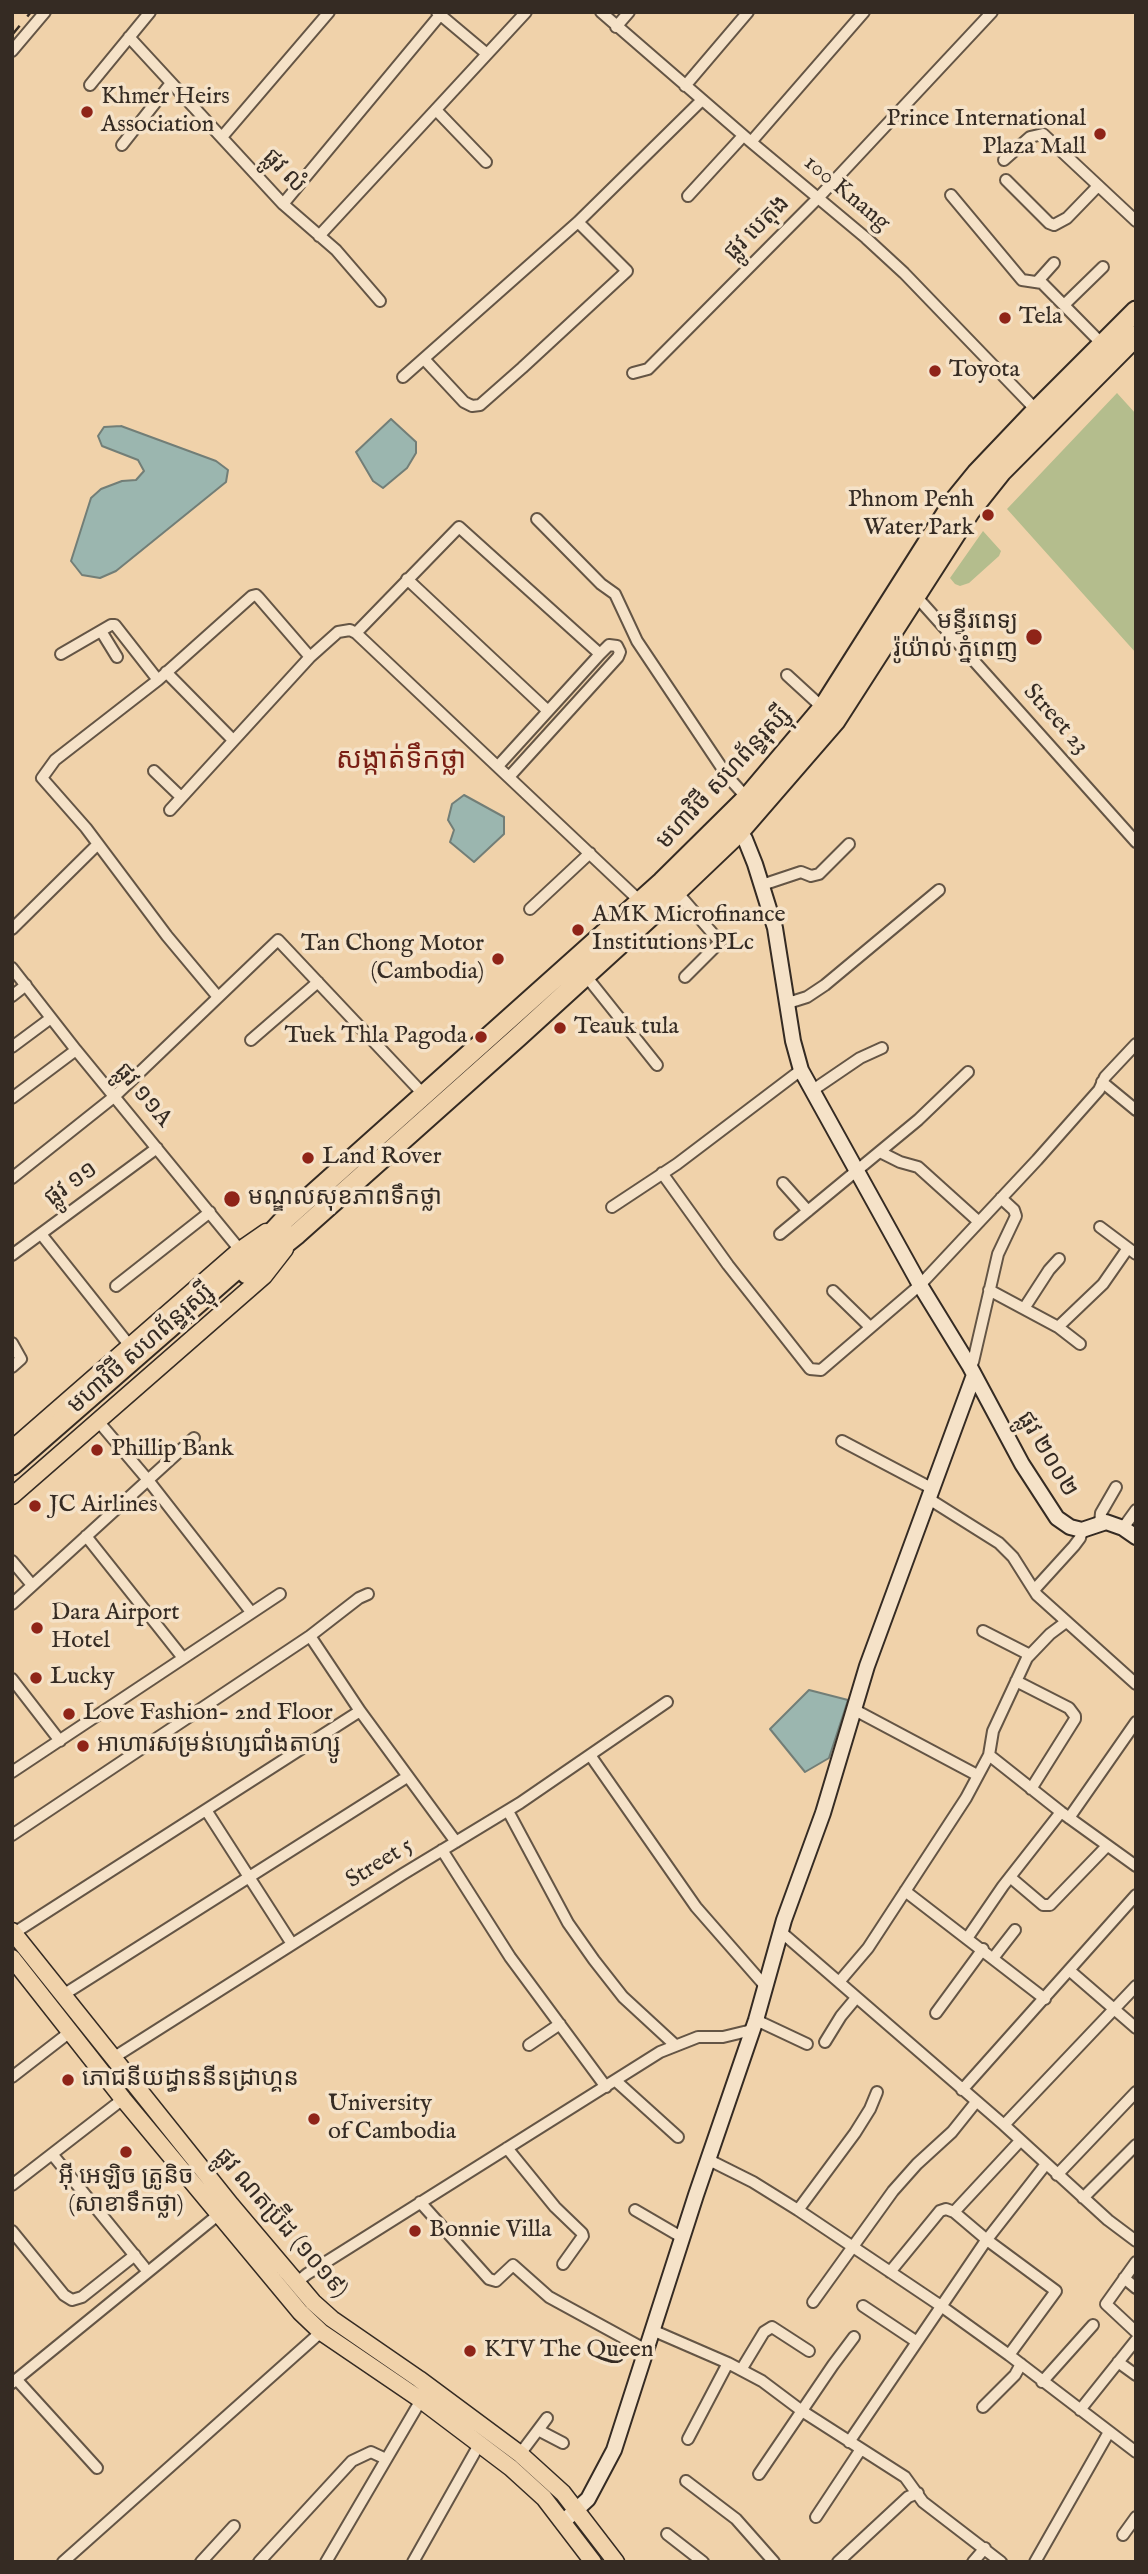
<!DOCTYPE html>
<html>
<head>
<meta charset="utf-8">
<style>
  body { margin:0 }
  #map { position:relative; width:1148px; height:2574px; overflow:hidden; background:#f0d2aa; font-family:"IM FELL English",serif }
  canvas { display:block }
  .frame { position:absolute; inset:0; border:14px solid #352b23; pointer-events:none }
</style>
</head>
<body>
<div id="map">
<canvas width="1148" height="2574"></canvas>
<div class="frame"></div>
</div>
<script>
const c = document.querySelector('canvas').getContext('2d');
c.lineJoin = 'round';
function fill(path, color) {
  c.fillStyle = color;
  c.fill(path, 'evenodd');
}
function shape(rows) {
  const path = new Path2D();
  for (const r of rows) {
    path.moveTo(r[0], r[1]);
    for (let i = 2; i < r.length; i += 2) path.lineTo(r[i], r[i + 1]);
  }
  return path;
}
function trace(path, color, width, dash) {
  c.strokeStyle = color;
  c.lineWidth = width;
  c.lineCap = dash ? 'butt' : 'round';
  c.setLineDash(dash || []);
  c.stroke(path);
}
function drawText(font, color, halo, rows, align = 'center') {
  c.font = font + ' "IM FELL English","Noto Sans Khmer",serif';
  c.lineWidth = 7;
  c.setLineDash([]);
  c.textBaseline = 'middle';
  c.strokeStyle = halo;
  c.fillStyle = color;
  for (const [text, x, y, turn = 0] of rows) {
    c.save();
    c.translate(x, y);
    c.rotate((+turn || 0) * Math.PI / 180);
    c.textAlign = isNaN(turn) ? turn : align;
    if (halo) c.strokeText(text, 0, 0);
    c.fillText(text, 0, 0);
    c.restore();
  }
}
const green = shape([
  [1117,393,1136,414,1136,653,1007,509],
  [983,531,1001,551,999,556,969,583,960,586,955,584,950,578]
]);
const water = shape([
  [391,419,416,442,416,453,407,468,383,488,373,481,356,452,391,419],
  [121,426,216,461,228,470,226,482,116,571,100,578,82,575,71,561,91,498,101,489,122,481,136,480,144,471,138,460,102,446,98,436,104,427,121,426],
  [464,795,504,817,504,834,474,862,450,842,454,830,448,820,452,804,464,795],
  [809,1690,848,1700,829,1758,805,1772,770,1729,809,1690]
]);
const street = shape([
  [437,12,487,54],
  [601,12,751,142,866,238,904,273,1040,414],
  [616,27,629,12],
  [129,37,283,204,336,250,380,301],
  [12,51,45,12],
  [90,85,150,12],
  [685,86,748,12],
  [436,110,486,162],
  [222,137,329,12],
  [751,142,864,12],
  [122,145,171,83],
  [1004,160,1030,137,1043,134,1136,221],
  [1006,180,1049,223,1054,225,1067,218,1098,186],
  [951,195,1022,280,1042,283,1106,348],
  [688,196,743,136],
  [283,204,440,15],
  [319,236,526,12],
  [1037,282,1054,263],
  [1064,305,1103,267],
  [424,359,464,402,472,406,480,405,522,368,627,271,578,222],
  [633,373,648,369,819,197,992,12],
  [403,377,578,222,702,100],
  [537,519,601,584,615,594,637,641,728,777,747,798],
  [407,579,548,711],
  [915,595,1136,842],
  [101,631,117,657],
  [356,633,459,527,600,654],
  [61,654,111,625,115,625,158,680],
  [166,672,233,740],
  [787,675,823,708],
  [498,766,600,654,609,645,617,646,620,652,618,657,509,777],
  [154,771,181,797],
  [170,810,310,657,338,632,350,630,356,633,643,904],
  [762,885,801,872,811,876,819,874,849,844],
  [677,892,720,942,685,977],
  [530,909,590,853],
  [12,929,98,844],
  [12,968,76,1050,240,1250],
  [586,976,657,1065],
  [12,996,26,985],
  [218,997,167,936,86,828,42,778,55,760,158,680,252,596,256,595,259,598,310,657],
  [788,1003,807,997,825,985,939,890],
  [251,1040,318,982],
  [12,1047,51,1018],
  [1102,1082,1136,1110],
  [813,1090,860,1058,882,1048],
  [12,1098,76,1050],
  [880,1152,900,1162,918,1167,979,1222],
  [662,1173,728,1265,810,1369,821,1370,920,1285,1037,1160,1099,1090,1105,1077,1136,1044],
  [12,1178,115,1096,278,940,425,1096],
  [783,1183,808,1211],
  [612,1207,677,1164,801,1070],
  [1100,1227,1136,1254],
  [41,1234,130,1346],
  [780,1234,918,1120,968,1072],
  [12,1255,157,1148],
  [116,1286,210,1212],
  [989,1290,1058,1327,1080,1344],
  [833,1291,870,1327],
  [1025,1307,1049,1270,1059,1259],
  [1058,1327,1103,1284,1128,1248],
  [12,1343,21,1359,12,1367],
  [969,1365,973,1362,998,1254,1016,1216,1014,1210,1001,1198],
  [98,1421,148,1480,251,1612],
  [842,1441,933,1489],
  [929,1499,999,1543,1013,1557,1037,1595,1136,1684],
  [1100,1523,1101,1513,1116,1487],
  [1123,1528,1136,1510],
  [86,1536,183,1658],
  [12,1561,32,1585],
  [1034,1590,1074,1546,1080,1538,1082,1530],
  [12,1604,194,1438],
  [983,1631,1030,1655],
  [310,1636,360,1711,456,1842],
  [12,1679,60,1741],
  [1016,1681,1069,1708,1075,1716,1075,1719,1031,1789],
  [853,1709,977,1775],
  [590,1755,696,1907,766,1987],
  [989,1755,1061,1812,1136,1866],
  [12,1772,280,1594],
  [206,1810,292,1944],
  [508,1811,568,1923,594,1960,623,1997,674,2044],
  [1069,1818,1136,1722],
  [12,1835,310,1636,359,1598,368,1594],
  [442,1850,510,1957,606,2087],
  [1010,1877,1043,1905,1050,1905,1107,1846],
  [905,1891,1045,1999],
  [780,1931,1004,2125,1108,2220,1136,2241],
  [14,1933,360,1711],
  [968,1937,1003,1886,1061,1812],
  [994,1957,1015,1930],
  [1069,1970,1136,2028],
  [839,1982,868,1948,966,1798,989,1755,993,1731,1027,1658,1050,1634,1066,1622],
  [63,1995,407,1777],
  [936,2013,983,1949],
  [756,2020,807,2044],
  [825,2042,841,2016,856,1998],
  [529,2045,560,2024],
  [113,2058,403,1874,520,1803,667,1702],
  [12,2077,70,2032],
  [616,2081,678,2137],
  [962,2090,1136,1895],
  [1004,2125,1136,1986],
  [507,2148,555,2207,582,2233,583,2236,563,2264],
  [52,2154,144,2267],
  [709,2160,753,2182,798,2210,941,2306,1009,2355,1136,2452],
  [1057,2175,1136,2092],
  [12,2185,123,2099],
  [1083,2198,1136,2145],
  [420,2202,489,2279,496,2281,513,2265,549,2297,646,2350],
  [635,2210,683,2238],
  [798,2210,855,2133,870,2109,877,2092],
  [954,2212,1020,2141],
  [12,2231,64,2295,72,2300,82,2297,135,2255],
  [1136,2262,1106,2304,1136,2332],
  [890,2272,940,2211,946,2209,954,2212,987,2240,1056,2291,1009,2355],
  [1124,2278,1136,2288],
  [296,2283,307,2274,660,2052,698,2037,723,2037,752,2030],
  [813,2302,893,2191,917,2164,952,2132,976,2102],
  [863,2306,917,2342],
  [652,2330,728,2363,762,2381,802,2411,905,2477,923,2502,1001,2562],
  [1118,2362,1136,2375],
  [741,2370,764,2332,772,2327,809,2351],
  [17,2380,97,2468],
  [1042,2382,1093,2325],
  [12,2383,224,2210],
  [983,2407,1015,2375,1021,2364],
  [1080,2410,1136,2340],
  [538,2430,563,2443],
  [688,2439,728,2363],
  [849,2442,985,2242,1046,2164],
  [520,2454,547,2418],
  [759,2474,833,2365,854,2337],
  [686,2481,736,2519,774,2562],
  [816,2517,861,2449],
  [667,2534,703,2562],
  [1123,2535,1136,2517],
  [63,2562,321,2332],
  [201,2562,234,2526],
  [259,2562,352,2461,371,2452,386,2459],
  [326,2562,421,2400],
  [413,2562,480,2443],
  [838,2562,908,2497,918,2493],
  [973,2562,985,2548],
  [1035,2562,1109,2432]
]);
const secondary = shape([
  [738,833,745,839,755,864,775,928,793,1041,801,1070,920,1285,969,1365,1022,1464,1057,1518,1070,1527,1082,1530,1106,1522,1123,1528,1136,1537],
  [564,2521,588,2499,614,2450,696,2195,756,2020,784,1920,823,1813,867,1666,974,1375]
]);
const primary = shape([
  [12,1449,240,1250,266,1232],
  [12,1496,264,1276,285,1249],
  [12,1931,231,2205,313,2302,332,2319,419,2379,520,2454,563,2493,616,2562],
  [12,1958,123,2099,300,2312,321,2332,421,2400,511,2468,544,2498,593,2562]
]);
const highway = shape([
  [247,1274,297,1234,518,1037,653,914,738,833,835,721,970,511,1001,472,1136,336],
  [12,1465,247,1260,283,1221,662,882,747,798,823,708,955,500,977,473,1036,411,1136,311]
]);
const rail = shape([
  [12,35,31,12]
]);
const markers = [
  [87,112,7,"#8f2418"],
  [1100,134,7,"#8f2418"],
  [1005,318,7,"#8f2418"],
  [935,371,7,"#8f2418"],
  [988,515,7,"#8f2418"],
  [1034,637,9,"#8f2418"],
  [578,930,7,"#8f2418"],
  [498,959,7,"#8f2418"],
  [560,1028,7,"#8f2418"],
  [481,1037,7,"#8f2418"],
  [308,1158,7,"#8f2418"],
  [232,1199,9,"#8f2418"],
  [97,1450,7,"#8f2418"],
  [35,1506,7,"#8f2418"],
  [37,1628,7,"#8f2418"],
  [36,1678,7,"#8f2418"],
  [69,1714,7,"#8f2418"],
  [83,1746,7,"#8f2418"],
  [68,2080,7,"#8f2418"],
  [314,2119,7,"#8f2418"],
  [126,2152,7,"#8f2418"],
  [415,2231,7,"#8f2418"],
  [470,2351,7,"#8f2418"]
];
const poiNames = [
  ["Khmer Heirs",101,98],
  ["Association",101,126],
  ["Prince International",1086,120,"right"],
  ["Plaza Mall",1086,148,"right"],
  ["Tela",1019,318],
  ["Toyota",949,371],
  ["Phnom Penh",974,501,"right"],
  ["Water Park",974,529,"right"],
  ["មន្ទីរពេទ្យ",1018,623,"right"],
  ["រ៉ូយ៉ាល់ ភ្នំពេញ",1018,651,"right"],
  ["AMK Microfinance",592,916],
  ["Institutions PLc",592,944],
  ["Tan Chong Motor",484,945,"right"],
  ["(Cambodia)",484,973,"right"],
  ["Teauk tula",574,1028],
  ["Tuek Thla Pagoda",467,1037,"right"],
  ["Land Rover",322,1158],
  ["មណ្ឌលសុខភាពទឹកថ្លា",248,1199],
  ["Phillip Bank",111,1450],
  ["JC Airlines",49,1506],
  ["Dara Airport",51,1614],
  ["Hotel",51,1642],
  ["Lucky",50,1678],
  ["Love Fashion- 2nd Floor",83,1714],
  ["អាហារសម្រន់ហ្សេជាំងតាហ្សូ",97,1746],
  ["ភោជនីយដ្ធាននីនដ្រាហ្គន",82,2080],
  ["University",328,2105],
  ["of Cambodia",328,2133],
  ["អ៊ី អេឡិច ត្រូនិច",126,2178,"center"],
  ["(សាខាទឹកថ្លា)",126,2206,"center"],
  ["Bonnie Villa",429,2231],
  ["KTV The Queen",484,2351]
];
const streetNames = [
  ["ផ្លូវ លំ",283,172,46],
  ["100 Knang",846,194,40],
  ["ផ្លូវ បេតុង",758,229,-45],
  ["Street 23",1055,720,48],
  ["មហាវិថី សហព័ន្ធរុស្ស៊ី",725,779,-47],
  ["ផ្លូវ ១១A",142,1096,50],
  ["ផ្លូវ ១១",72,1185,-36],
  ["មហាវិថី សហព័ន្ធរុស្ស៊ី",142,1350,-41],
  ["ផ្លូវ ២០០២",1046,1455,59],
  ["Street 5",380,1864,-32],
  ["ផ្លូវ ណតប្រ៊ីដ (១០១៩)",280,2224,49]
];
const quarterNames = [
  ["សង្កាត់ទឹកថ្លា",401,762]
];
fill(green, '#b4bd8d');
fill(water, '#9bb6af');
trace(water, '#727e77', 2);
trace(street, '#645545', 14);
trace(secondary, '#352b23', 18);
trace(primary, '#352b23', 19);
trace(highway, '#352b23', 23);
trace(street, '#f5e2c8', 10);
trace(secondary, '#f5e2c8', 14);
trace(primary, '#f0d2aa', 16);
trace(highway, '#f0d2aa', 19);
trace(rail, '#352b23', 2.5, [12, 12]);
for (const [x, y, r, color] of markers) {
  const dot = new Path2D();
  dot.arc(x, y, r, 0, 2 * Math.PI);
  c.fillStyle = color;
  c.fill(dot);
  trace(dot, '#f5e2c8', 2.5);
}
drawText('24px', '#352b23', '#f5e2c8', poiNames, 'left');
drawText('24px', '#352b23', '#f5e2c8', streetNames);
drawText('28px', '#7a1f14', '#f5e2c8', quarterNames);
</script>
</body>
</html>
